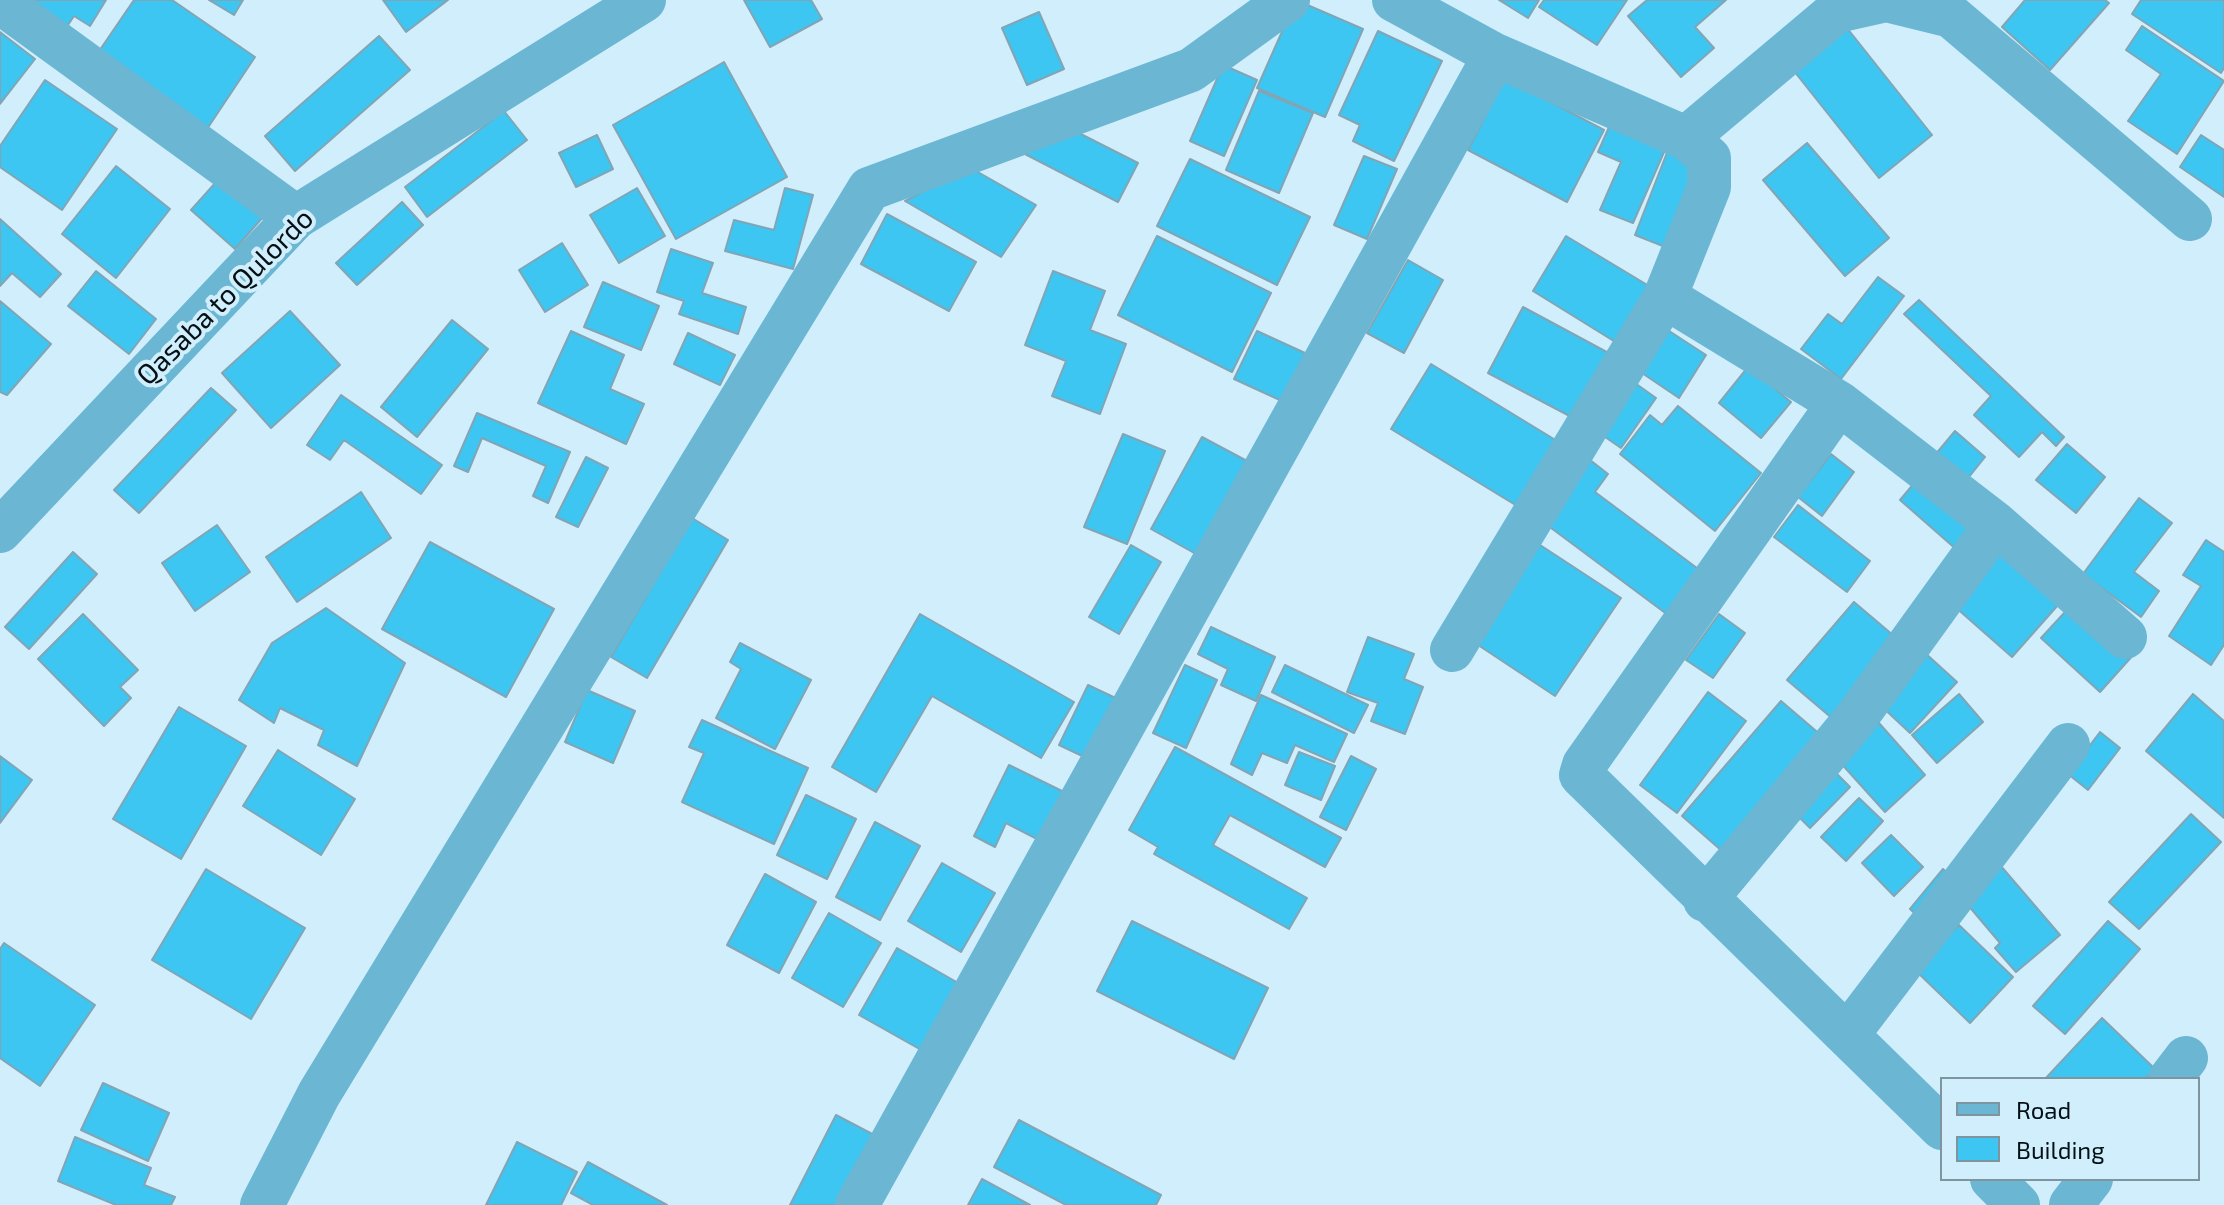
<!DOCTYPE html>
<html>
<head>
<meta charset="utf-8">
<style>
  body { margin:0 }
  #map { position:relative; width:2224px; height:1205px; overflow:hidden; background:#d0eefb; font-family:"Exo 2",sans-serif }
  canvas { display:block }
  .legend { position:absolute; left:1940px; top:1077px; width:260px; height:104px; box-sizing:border-box; background:#d0eefb; border:2px solid #7e959f; margin:0; padding:10px 14px; list-style:none; font-size:24px; color:#041015 }
  .legend li { display:flex; align-items:center; gap:16px; height:40px }
  .legend b { width:40px; border:2px solid #7e959f }
</style>
</head>
<body>
<div id="map">
<canvas width="2224" height="1205"></canvas>
<ul class="legend">
<li><b style="height:10px;background:#6bb6d2"></b>Road</li>
<li><b style="height:22px;background:#3ec6f2"></b>Building</li>
</ul>
</div>
<script>
const c = document.querySelector('canvas').getContext('2d');
c.lineJoin = 'round';
function fill(path, color) {
  c.fillStyle = color;
  c.fill(path, 'evenodd');
}
function shape(rows) {
  const path = new Path2D();
  for (const r of rows) {
    path.moveTo(r[0], r[1]);
    for (let i = 2; i < r.length; i += 2) path.lineTo(r[i], r[i + 1]);
  }
  return path;
}
function trace(path, color, width, dash) {
  c.strokeStyle = color;
  c.lineWidth = width;
  c.lineCap = dash ? 'butt' : 'round';
  c.setLineDash(dash || []);
  c.stroke(path);
}
function drawText(font, color, halo, rows, align = 'center') {
  c.font = font + ' "Exo 2",sans-serif';
  c.lineWidth = 8;
  c.setLineDash([]);
  c.textBaseline = 'middle';
  c.strokeStyle = halo;
  c.fillStyle = color;
  for (const [text, x, y, turn = 0] of rows) {
    c.save();
    c.translate(x, y);
    c.rotate((+turn || 0) * Math.PI / 180);
    c.textAlign = isNaN(turn) ? turn : align;
    if (halo) c.strokeText(text, 0, 0);
    c.fillText(text, 0, 0);
    c.restore();
  }
}
const building = shape([
  [30,0,106,0,90,26,74,16,60,37,30,0],
  [134,0,172,0,255,57,203,135,93,60,134,0],
  [209,0,243,0,234,15,209,0],
  [383,0,448,0,406,32,383,0],
  [744,0,811,0,822,19,770,47,744,0],
  [1296,0,1363,29,1325,117,1257,88,1296,0],
  [1499,0,1539,0,1528,18,1499,0],
  [1544,0,1627,0,1597,45,1539,7,1544,0],
  [1647,0,1726,0,1695,27,1714,48,1681,77,1628,16,1647,0],
  [2025,0,2105,0,2109,3,2050,70,2002,27,2025,0],
  [2141,0,2224,0,2224,68,2221,73,2132,14,2141,0],
  [1039,12,1064,69,1027,85,1002,28,1039,12],
  [1843,23,1932,135,1879,178,1790,66,1843,23],
  [2142,26,2224,81,2177,154,2128,121,2161,74,2126,50,2142,26],
  [1378,31,1442,61,1394,161,1353,141,1360,125,1339,115,1378,31],
  [0,32,35,59,0,104,0,32],
  [379,36,410,70,295,171,265,136,379,36],
  [724,62,787,177,676,239,613,125,724,62],
  [1223,65,1257,80,1224,156,1190,141,1223,65],
  [1505,78,1604,130,1567,202,1468,150,1505,78],
  [45,80,117,129,62,210,0,167,0,146,45,80],
  [1259,91,1313,113,1279,193,1226,170,1259,91],
  [504,111,527,140,427,217,405,187,504,111],
  [1613,118,1668,143,1633,223,1600,210,1621,162,1598,152,1613,118],
  [1061,124,1138,163,1118,202,1023,153,1061,124],
  [597,135,613,169,576,187,559,153,597,135],
  [2201,135,2224,150,2224,197,2180,167,2201,135],
  [1807,143,1889,238,1845,276,1763,180,1807,143],
  [1668,150,1705,165,1673,250,1635,235,1668,150],
  [1364,156,1397,169,1367,239,1334,225,1364,156],
  [1190,159,1310,217,1277,285,1157,226,1190,159],
  [116,166,170,209,116,278,62,234,116,166],
  [969,167,1036,205,1001,257,905,201,969,167],
  [226,171,270,209,235,249,191,210,226,171],
  [637,188,665,236,619,263,590,215,637,188],
  [785,188,813,195,793,269,725,251,734,220,774,230,785,188],
  [402,202,423,225,357,285,336,263,402,202],
  [887,214,976,262,949,311,861,264,887,214],
  [0,219,61,274,40,297,12,273,0,286,0,219],
  [1157,236,1271,293,1232,372,1118,315,1157,236],
  [1566,236,1659,292,1625,348,1533,291,1566,236],
  [562,243,588,285,545,312,519,270,562,243],
  [671,249,713,263,702,293,746,307,738,334,679,314,684,301,657,292,671,249],
  [1408,260,1443,280,1404,353,1367,333,1408,260],
  [96,271,156,319,129,354,68,306,96,271],
  [1053,271,1105,291,1090,330,1126,344,1100,414,1052,396,1066,361,1025,345,1053,271],
  [1878,277,1904,296,1841,379,1801,349,1828,314,1842,324,1878,277],
  [603,282,659,306,641,350,584,327,603,282],
  [1919,300,2064,437,2056,446,2042,432,2019,457,1974,415,1991,396,1904,314,1919,300],
  [0,301,51,344,7,395,0,392,0,301],
  [1523,307,1616,357,1581,422,1488,373,1523,307],
  [290,311,340,365,271,428,222,373,290,311],
  [452,320,488,349,417,437,381,407,452,320],
  [1660,325,1706,355,1679,398,1633,367,1660,325],
  [571,331,624,355,610,389,644,404,626,444,538,403,571,331],
  [1257,331,1305,353,1282,401,1234,379,1257,331],
  [688,333,735,355,720,385,674,364,688,333],
  [1431,364,1562,444,1522,509,1391,429,1431,364],
  [1748,367,1791,402,1761,438,1719,403,1748,367],
  [1628,378,1656,398,1621,448,1592,428,1628,378],
  [211,388,236,410,139,513,114,490,211,388],
  [341,395,442,465,421,494,344,440,330,460,307,445,341,395],
  [1678,406,1761,473,1715,531,1620,454,1650,415,1662,425,1678,406],
  [477,413,570,452,548,503,533,496,546,466,482,438,468,472,454,466,477,413],
  [1955,431,1985,457,1961,487,1930,461,1955,431],
  [1123,434,1165,451,1127,544,1084,527,1123,434],
  [1202,437,1247,461,1196,554,1151,529,1202,437],
  [2067,444,2105,477,2076,513,2036,480,2067,444],
  [1831,454,1854,472,1822,516,1798,497,1831,454],
  [1585,456,1608,474,1595,492,1705,574,1672,618,1539,519,1585,456],
  [586,457,608,468,578,527,556,517,586,457],
  [1916,481,1973,531,1957,550,1900,500,1916,481],
  [361,492,391,538,297,602,266,557,361,492],
  [2139,498,2172,523,2134,572,2159,591,2141,617,2083,574,2139,498],
  [1798,505,1870,561,1847,592,1774,537,1798,505],
  [692,518,728,540,647,678,611,657,692,518],
  [217,525,250,572,195,611,162,563,217,525],
  [1999,537,2066,596,2012,657,1945,598,1999,537],
  [2206,540,2224,552,2224,645,2211,665,2169,636,2201,586,2183,575,2206,540],
  [1534,541,1621,598,1555,696,1469,639,1534,541],
  [430,542,554,609,506,697,382,629,430,542],
  [1131,545,1161,562,1119,634,1089,617,1131,545],
  [73,552,97,574,29,649,5,627,73,552],
  [2077,599,2135,653,2100,692,2041,638,2077,599],
  [1854,602,1907,647,1840,725,1787,680,1854,602],
  [326,608,405,663,357,766,318,745,324,730,280,708,274,723,239,700,272,643,326,608],
  [83,614,138,670,120,687,131,698,104,726,38,659,83,614],
  [920,614,1074,702,1041,758,932,696,876,792,832,767,920,614],
  [1719,614,1745,633,1713,678,1686,660,1719,614],
  [1211,627,1275,657,1256,701,1221,685,1228,669,1198,654,1211,627],
  [1368,637,1414,654,1404,679,1423,687,1405,734,1371,721,1378,703,1347,692,1368,637],
  [740,643,811,680,775,749,716,718,741,669,730,662,740,643],
  [1924,652,1957,682,1910,733,1877,702,1924,652],
  [1185,665,1217,680,1186,748,1153,733,1185,665],
  [1285,665,1368,705,1354,733,1272,692,1285,665],
  [1088,685,1124,702,1095,762,1059,745,1088,685],
  [587,690,635,711,613,763,565,742,587,690],
  [1708,692,1746,721,1677,813,1640,785,1708,692],
  [1959,694,1983,722,1937,763,1912,735,1959,694],
  [2193,694,2224,721,2224,818,2146,751,2193,694],
  [1261,695,1347,734,1334,762,1295,745,1287,763,1262,753,1252,775,1231,764,1261,695],
  [1781,701,1829,742,1730,858,1682,816,1781,701],
  [179,707,246,746,181,859,113,819,179,707],
  [702,720,808,768,774,844,682,802,704,753,689,747,702,720],
  [1879,723,1925,775,1885,812,1838,760,1879,723],
  [2100,732,2120,748,2088,790,2068,774,2100,732],
  [1175,747,1341,838,1325,867,1230,815,1213,845,1307,898,1289,929,1154,854,1158,847,1129,830,1175,747],
  [278,750,355,799,321,855,243,806,278,750],
  [1299,752,1335,766,1321,800,1285,785,1299,752],
  [0,756,32,780,0,823,0,756],
  [1351,756,1376,769,1346,830,1320,817,1351,756],
  [1009,765,1064,792,1039,840,1006,823,995,847,974,836,1009,765],
  [1832,769,1850,787,1810,828,1792,810,1832,769],
  [806,795,856,819,827,879,777,855,806,795],
  [1859,798,1883,821,1846,861,1821,837,1859,798],
  [2191,814,2221,842,2139,929,2109,902,2191,814],
  [875,822,920,846,880,920,836,897,875,822],
  [1891,835,1923,867,1894,896,1862,863,1891,835],
  [942,863,995,893,961,952,908,921,942,863],
  [2000,865,2060,935,2016,972,1995,948,2000,943,1962,898,2000,865],
  [206,869,305,928,251,1019,152,960,206,869],
  [1943,869,1958,882,1924,922,1910,909,1943,869],
  [765,874,816,902,779,973,727,945,765,874],
  [829,913,881,943,843,1007,792,978,829,913],
  [1132,921,1268,988,1234,1059,1097,991,1132,921],
  [2108,921,2140,949,2065,1034,2033,1006,2108,921],
  [1959,925,2013,977,1970,1023,1915,970,1959,925],
  [4,943,95,1005,40,1086,0,1058,0,949,4,943],
  [897,948,960,984,923,1051,859,1015,897,948],
  [2102,1018,2155,1069,2145,1079,2045,1079,2102,1018],
  [103,1083,169,1113,148,1161,81,1130,103,1083],
  [836,1115,876,1136,841,1205,790,1205,836,1115],
  [1019,1120,1161,1195,1156,1205,1066,1205,994,1167,1019,1120],
  [75,1137,151,1168,144,1185,175,1197,171,1205,116,1205,58,1181,75,1137],
  [517,1142,577,1172,561,1205,486,1205,517,1142],
  [588,1162,667,1205,593,1205,571,1193,588,1162],
  [982,1179,1030,1205,968,1205,982,1179]
]);
const minor = shape([
  [1394,0,1495,55,1686,138,1709,158,1709,187,1665,297,1452,650],
  [0,2,296,217],
  [1686,138,1837,11,1886,0,1951,16,2190,219],
  [1665,297,1839,403,1996,524,2125,637],
  [1839,403,1584,765,1581,775,1942,1128],
  [0,531,296,217,644,0],
  [1705,900,1856,718,1996,524],
  [1848,1034,2068,745],
  [2170,1079,2186,1058],
  [1992,1179,2018,1205],
  [262,1205,319,1094,869,189,1191,70,1288,0],
  [857,1205,1495,55],
  [2071,1205,2091,1179]
]);
const streetNames = [
  ["Qasaba to Qulordo",225,297,-45]
];
fill(building, '#3ec6f2');
trace(building, '#81a5b4', 2);
trace(minor, '#6bb6d2', 44);
drawText('28px', '#041015', '#d0eefb', streetNames);
</script>
</body>
</html>
